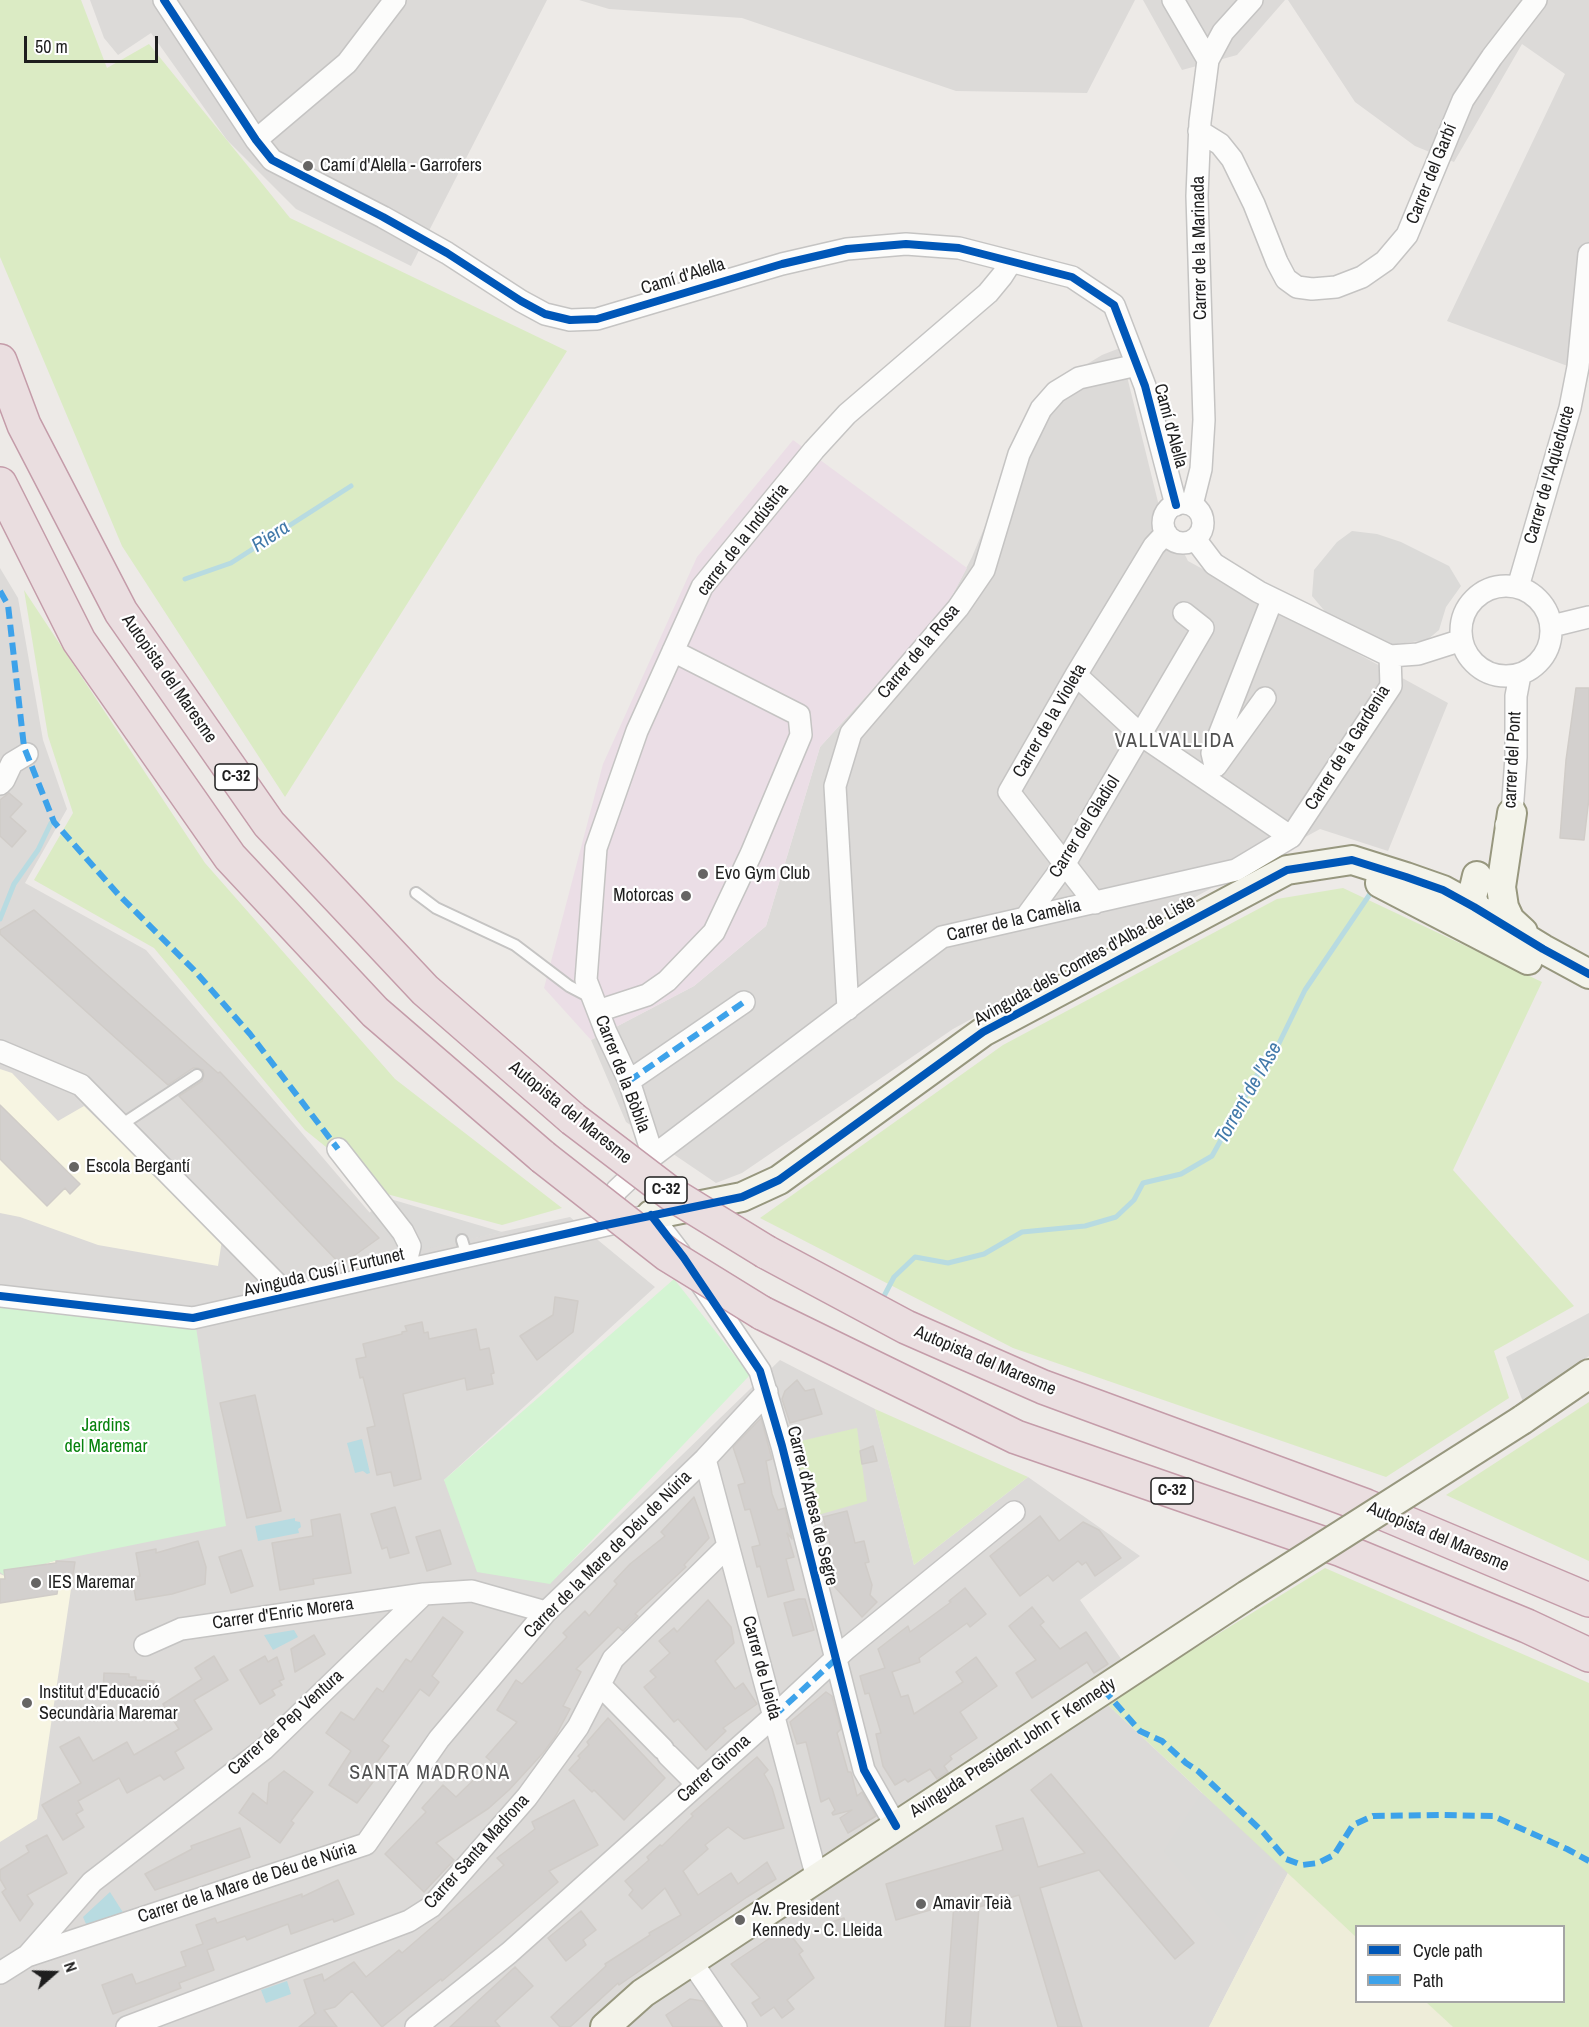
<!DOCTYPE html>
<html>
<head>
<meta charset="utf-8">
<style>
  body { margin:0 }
  #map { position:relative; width:1589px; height:2027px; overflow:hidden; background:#edeae7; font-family:"Archivo Narrow",sans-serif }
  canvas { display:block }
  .legend { position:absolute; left:1355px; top:1925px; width:210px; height:78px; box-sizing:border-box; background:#fff; border:2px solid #a5a5a5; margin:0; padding:8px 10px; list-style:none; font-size:18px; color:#1e1e1e }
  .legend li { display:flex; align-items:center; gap:12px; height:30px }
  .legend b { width:30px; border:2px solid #a5a5a5 }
  .north { position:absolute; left:24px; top:1943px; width:60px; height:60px; -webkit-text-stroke:4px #fff; paint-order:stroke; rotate:70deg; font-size:16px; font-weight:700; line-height:24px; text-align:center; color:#1e1e1e }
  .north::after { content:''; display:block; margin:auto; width:21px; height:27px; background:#1e1e1e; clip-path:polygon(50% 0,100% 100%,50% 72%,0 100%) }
  .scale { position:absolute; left:24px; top:36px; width:134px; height:27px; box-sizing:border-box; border:3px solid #1e1e1e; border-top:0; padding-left:8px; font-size:18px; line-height:21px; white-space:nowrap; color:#1e1e1e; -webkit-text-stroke:4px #fff; paint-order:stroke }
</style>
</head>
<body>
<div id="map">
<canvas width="1589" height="2027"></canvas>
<ul class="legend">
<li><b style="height:8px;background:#0057b8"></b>Cycle path</li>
<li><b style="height:8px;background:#3da2ea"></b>Path</li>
</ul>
<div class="north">N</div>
<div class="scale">50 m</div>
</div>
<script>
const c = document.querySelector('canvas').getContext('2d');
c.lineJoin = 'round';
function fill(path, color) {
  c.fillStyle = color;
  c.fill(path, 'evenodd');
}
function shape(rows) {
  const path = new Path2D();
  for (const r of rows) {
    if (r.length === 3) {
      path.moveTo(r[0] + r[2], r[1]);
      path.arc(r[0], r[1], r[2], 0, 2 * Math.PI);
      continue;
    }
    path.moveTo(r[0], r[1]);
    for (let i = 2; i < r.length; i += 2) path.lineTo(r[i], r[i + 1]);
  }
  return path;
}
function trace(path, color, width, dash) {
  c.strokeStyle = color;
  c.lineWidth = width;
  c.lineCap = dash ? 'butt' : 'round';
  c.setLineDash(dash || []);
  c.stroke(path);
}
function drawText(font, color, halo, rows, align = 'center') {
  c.font = font + ' "Archivo Narrow",sans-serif';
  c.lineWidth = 4.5;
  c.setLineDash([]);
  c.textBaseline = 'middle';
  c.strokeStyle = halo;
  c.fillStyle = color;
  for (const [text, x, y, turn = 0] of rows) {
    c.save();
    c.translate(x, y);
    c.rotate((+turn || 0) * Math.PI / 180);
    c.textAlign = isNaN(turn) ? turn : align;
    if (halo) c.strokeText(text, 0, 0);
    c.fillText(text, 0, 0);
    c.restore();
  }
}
const residential = shape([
  [90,0,547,0,411,266,296,209,227,140,151,33,118,55,104,38],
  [579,0,1135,0,1087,93,956,91,742,18,609,9],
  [1143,0,1285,0,1237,55,1182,70],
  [1288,0,1589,0,1589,374,1447,321,1565,74,1522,44,1454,162,1415,146,1355,102],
  [1120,348,1158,502,1188,561,1448,703,1388,851,1320,829,953,1029,742,1173,716,1183,626,1122,591,1040,694,986,766,926,820,747,945,609,972,557,1041,392,1102,355],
  [0,568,18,598,43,740,67,809,25,883,146,950,404,1253,570,1217,655,1287,444,1480,550,1583,780,1360,875,1409,914,1565,1028,1477,1140,1556,1080,1600,1138,1683,1107,1704,1202,1793,1290,1869,1209,2027,0,2027]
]);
const industrial = shape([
  [793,440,967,568,945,609,820,747,766,926,694,986,591,1040,544,988,603,764,697,557]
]);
const education = shape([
  [0,1069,12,1073,58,1121,84,1106,222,1240,218,1266,98,1245,20,1217,0,1213],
  [54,1561,75,1562,37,1819,0,1842,0,1574,5,1576]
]);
const religious = shape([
  [1352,531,1377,534,1401,542,1449,566,1461,586,1446,607,1439,630,1427,640,1390,645,1328,615,1312,596,1314,570,1337,542],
  [387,1198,502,1232,404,1254,369,1213],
  [1589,1313,1589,1356,1523,1402,1506,1357],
  [1202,1793,1285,1866,1241,1943,1164,1851]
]);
const farmland = shape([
  [1290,1869,1356,1934,1356,2002,1427,2002,1453,2027,1209,2027]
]);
const grass = shape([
  [0,0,81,0,107,68,149,44,290,218,567,351,285,797,122,546,0,257],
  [24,590,205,863,395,1079,562,1208,502,1225,383,1193,305,1130,154,948,34,880,73,813,48,736],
  [1343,888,1542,982,1453,1170,1574,1306,1494,1351,1509,1398,1386,1477,1013,1348,760,1218,1003,1045,1277,899],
  [1589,1402,1589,1561,1446,1495],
  [875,1409,1028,1477,914,1565],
  [857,1428,867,1501,811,1517,792,1443],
  [1325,1568,1589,1683,1589,2027,1453,2027,1426,2002,1564,2002,1564,1926,1356,1926,1356,1937,1106,1703]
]);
const park = shape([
  [674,1279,750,1375,550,1584,477,1572,444,1480],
  [0,1307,196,1327,226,1526,54,1561,5,1576,0,1572]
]);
const water = shape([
  [362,1439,370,1473,367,1474,363,1471,355,1473,347,1443],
  [295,1518,295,1521,300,1522,301,1527,298,1529,299,1533,258,1541,255,1526],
  [294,1630,298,1637,273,1650,264,1635],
  [110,1892,124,1914,86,1924,83,1917],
  [287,1981,291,1994,266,2003,261,1990]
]);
const stream = shape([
  [185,579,231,563,351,486],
  [0,919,14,884,38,850,51,823],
  [884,1296,894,1277,915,1257,948,1263,984,1254,1022,1232,1085,1226,1116,1217,1134,1200,1143,1183,1181,1174,1212,1156,1257,1075,1266,1070,1305,990,1372,891]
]);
const building = shape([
  [1576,688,1589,688,1589,798,1584,840,1560,838,1566,760,1576,688],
  [9,793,22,804,10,817,26,831,12,847,0,836,0,800,9,793],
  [34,910,218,1073,220,1072,379,1238,341,1265,179,1096,202,1081,204,1075,203,1070,197,1068,193,1068,168,1085,0,934,0,930,34,910],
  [0,1105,80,1184,70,1194,65,1188,47,1206,0,1159,0,1105],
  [555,1297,578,1301,573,1332,537,1360,520,1336,553,1315,555,1297],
  [422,1322,424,1333,428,1332,429,1339,476,1329,480,1350,489,1348,494,1373,491,1374,493,1384,467,1390,465,1378,403,1394,421,1479,394,1486,391,1472,377,1475,367,1428,375,1426,363,1377,360,1378,356,1359,366,1357,363,1344,402,1334,402,1332,407,1331,405,1326,422,1322],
  [797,1380,805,1391,814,1389,822,1414,790,1423,782,1399,785,1391,797,1380],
  [255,1395,281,1511,247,1518,220,1403,255,1395],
  [761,1418,772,1459,766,1461,772,1494,778,1510,785,1508,792,1539,787,1533,794,1557,786,1559,794,1590,768,1597,760,1566,757,1567,752,1547,760,1545,750,1509,745,1510,738,1485,745,1483,733,1447,761,1418],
  [873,1446,877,1461,862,1464,860,1451,873,1446],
  [694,1497,709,1538,684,1565,686,1567,635,1614,638,1616,623,1631,618,1627,576,1669,581,1672,563,1706,570,1709,555,1737,543,1753,509,1790,489,1808,436,1843,454,1860,424,1892,385,1854,426,1812,422,1808,443,1785,456,1797,492,1762,486,1757,517,1722,497,1710,516,1680,522,1684,567,1637,563,1633,585,1611,589,1616,617,1584,614,1581,630,1564,665,1536,661,1532,694,1497],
  [395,1507,409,1553,390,1558,387,1547,382,1549,371,1514,395,1507],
  [847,1511,855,1543,864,1541,869,1562,865,1563,872,1585,870,1595,877,1602,862,1617,834,1586,826,1549,831,1548,823,1517,847,1511],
  [340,1514,351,1573,313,1579,314,1584,280,1590,272,1543,313,1536,311,1520,340,1514],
  [1040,1516,1059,1541,1083,1522,1099,1530,1121,1558,1095,1576,1086,1562,1082,1565,1078,1561,1053,1581,1048,1575,1020,1596,990,1556,1040,1516],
  [440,1530,451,1564,427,1571,416,1537,440,1530],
  [198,1541,206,1567,205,1584,172,1594,136,1600,132,1577,140,1576,136,1553,156,1549,156,1553,198,1541],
  [241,1550,253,1586,231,1593,219,1557,241,1550],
  [56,1561,75,1562,71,1588,58,1587,57,1594,0,1603,0,1579,5,1579,4,1570,56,1563,56,1561],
  [965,1588,986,1614,970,1627,967,1623,919,1658,920,1662,892,1672,901,1697,908,1695,914,1714,963,1682,956,1672,976,1657,997,1686,960,1712,977,1738,950,1756,952,1759,944,1766,948,1772,937,1779,930,1769,908,1782,905,1779,895,1785,883,1766,876,1734,881,1733,869,1693,865,1694,860,1676,885,1668,878,1649,908,1626,910,1632,951,1602,949,1601,965,1588],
  [799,1599,805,1599,814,1630,793,1636,784,1603,799,1599],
  [708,1600,731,1627,734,1643,715,1661,735,1689,743,1683,757,1704,723,1728,726,1731,706,1750,678,1719,674,1722,644,1687,656,1677,650,1671,670,1653,659,1641,674,1628,677,1632,708,1600],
  [1032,1607,1044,1622,1040,1625,1060,1649,1086,1632,1108,1664,1094,1673,1087,1662,1032,1698,1016,1673,1036,1660,1009,1626,1032,1607],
  [443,1617,463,1632,432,1676,439,1682,429,1696,420,1689,382,1741,389,1746,366,1777,373,1782,357,1803,329,1785,351,1751,326,1733,341,1712,354,1720,377,1688,383,1692,406,1659,411,1662,443,1617],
  [314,1635,325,1654,295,1672,291,1649,314,1635],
  [214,1656,228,1680,194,1700,212,1729,175,1752,184,1768,164,1780,160,1775,127,1793,119,1778,78,1801,83,1810,76,1814,84,1827,63,1840,42,1805,81,1783,60,1747,79,1737,93,1761,127,1742,134,1755,179,1729,163,1704,202,1679,195,1668,214,1656],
  [265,1656,268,1662,277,1657,284,1679,279,1681,282,1685,272,1690,275,1695,260,1704,240,1670,265,1656],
  [104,1673,129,1674,129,1677,136,1677,136,1680,154,1681,153,1699,117,1698,117,1693,103,1692,104,1673],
  [826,1692,832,1696,841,1729,837,1733,848,1772,851,1772,857,1796,862,1792,876,1816,848,1833,840,1818,852,1810,833,1815,832,1813,835,1810,829,1798,821,1802,806,1742,797,1744,790,1722,826,1692],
  [608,1718,665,1778,624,1820,594,1790,592,1792,569,1770,580,1758,578,1756,589,1745,587,1742,608,1718],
  [757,1757,768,1770,764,1774,772,1788,784,1828,744,1839,728,1827,705,1845,708,1849,683,1871,698,1895,731,1873,738,1884,767,1862,776,1879,747,1897,619,1985,618,1983,570,2027,560,2027,551,2017,606,1966,605,1964,650,1935,649,1933,681,1915,665,1888,642,1909,629,1895,633,1890,625,1881,649,1860,647,1857,660,1845,662,1846,693,1816,691,1814,757,1757],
  [284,1771,313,1792,291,1821,294,1823,280,1843,239,1813,253,1793,267,1804,269,1783,284,1771],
  [1051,1774,1194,1943,1175,1959,1099,1870,1040,1888,1082,2027,1058,2027,1019,1895,979,1907,970,2027,945,2027,954,1903,896,1920,886,1884,1003,1850,996,1826,1023,1818,1038,1867,1085,1853,1031,1790,1051,1774],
  [574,1800,598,1845,549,1871,558,1882,442,1981,441,1979,382,2027,352,1991,335,2007,324,2010,337,2027,299,2027,316,2013,315,2013,304,1980,322,1974,324,1981,354,1962,366,1977,399,1950,402,1953,504,1865,497,1858,535,1829,532,1822,574,1800],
  [240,1828,250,1857,155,1890,145,1874,192,1849,191,1846,240,1828],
  [47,1835,67,1873,27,1895,33,1904,20,1921,2,1892,6,1889,0,1879,0,1870,29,1852,26,1846,47,1835],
  [338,1880,354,1914,334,1922,333,1919,291,1934,288,1924,247,1940,245,1936,207,1950,214,1970,179,1983,181,1988,113,2014,102,1985,132,1974,136,1984,186,1966,181,1952,203,1944,196,1925,215,1918,217,1923,302,1894,302,1897,338,1880],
  [581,1911,596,1930,583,1940,586,1945,566,1961,548,1938,581,1911],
  [844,1918,848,1932,832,1937,828,1923,844,1918],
  [785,1928,803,1951,799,1954,814,1978,787,2000,794,2009,782,2018,774,2007,761,2016,752,2003,760,1998,731,1964,785,1928],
  [515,1967,533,1986,495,2021,500,2027,450,2027,515,1967],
  [690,1999,703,2001,721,2027,673,2027,666,2015,690,1999]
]);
const lane = shape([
  [416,893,436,908,515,945,569,986,590,997],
  [121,1125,197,1075],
  [462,1240,467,1256]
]);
const street = shape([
  [164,0,256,140,272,160,383,217,447,253,521,301,545,314,570,320,597,319,782,264,847,249,906,244,959,248,1072,277,1114,305,1145,386,1176,505],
  [1173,0,1208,60,1200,122,1197,196,1204,420,1201,469,1192,505],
  [1208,60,1223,32,1252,0],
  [1199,131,1220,144,1232,159,1254,204,1277,262,1286,279,1297,287,1312,289,1336,287,1362,277,1385,261,1407,235,1463,100,1492,57,1536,0],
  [256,140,347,63,395,0],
  [1183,523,20],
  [1195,539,1214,564,1259,592,1390,656,1418,654,1462,640],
  [1506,631,45],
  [1518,587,1570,408,1578,367,1589,254],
  [1552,626,1589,617],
  [1076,675,1141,735,1291,837],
  [1215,766,1212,753,1272,600],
  [1216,766,1265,698],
  [0,784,4,780,12,763,27,754],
  [1506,825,1512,813,1516,757,1516,696,1520,675],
  [1095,903,1009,792,1076,675,1154,546,1166,533],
  [1026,917,1064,865,1203,628,1184,613],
  [848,1009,835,786,851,733,958,608,984,570,1019,454,1041,409,1056,392,1079,378,1137,365],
  [598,1011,647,995,667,981,714,932,751,854,801,735,799,715,673,651],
  [0,1051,81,1085,289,1296],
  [629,1081,744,1002],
  [338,1149,403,1232,410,1246,404,1270],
  [653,1156,942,937,1236,870,1291,837,1391,686,1390,656],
  [602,1216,617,1190,653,1156,629,1081,606,1032,586,980,596,848,637,731,702,587,814,450,847,414,988,293,1002,276,1011,262],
  [698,1279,760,1371,782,1446,864,1770,896,1826],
  [0,1296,193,1318,651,1215,680,1253],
  [705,1459,817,1878],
  [145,1645,181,1629,424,1594,472,1591,546,1612],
  [600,1685,663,1749],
  [668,1755,697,1784],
  [29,1954,92,1882,264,1749,424,1594],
  [691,1961,736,2027],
  [0,1973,27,1956,366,1844,439,1739,546,1612,705,1459,767,1392],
  [127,2027,409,1921,431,1907,527,1797,578,1727,613,1659,728,1546],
  [416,2027,509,1953,774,1716,846,1649,1014,1512]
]);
const secondary = shape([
  [1512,813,1501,887,1504,907,1510,920,1523,932],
  [1477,876,1472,897,1479,920],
  [1380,883,1528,960],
  [651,1215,742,1197,779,1180,983,1032,1287,870,1352,860,1406,877,1443,890,1474,907,1543,949,1589,974],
  [1522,1420,1589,1374],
  [605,2027,643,1993,1247,1595]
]);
const highway = shape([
  [0,361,24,425,121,612,269,824,425,990,573,1119],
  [0,484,79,641,230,857,375,1012,543,1157],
  [766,1252,906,1327,1043,1387,1366,1506,1589,1600],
  [762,1313,1016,1437,1342,1550,1527,1626,1589,1655]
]);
const secondaryBridge = shape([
  [1247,1595,1522,1420]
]);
const highwayBridge = shape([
  [573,1119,670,1193,766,1252],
  [543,1157,668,1255,762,1313]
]);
const quiet = shape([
  [0,591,8,605,24,747,54,822,118,894,194,970,250,1034,338,1149],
  [629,1081,744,1002],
  [1103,1689,1140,1731,1162,1741,1186,1763,1198,1771,1263,1832,1286,1859,1302,1865,1318,1863,1334,1855,1353,1825,1373,1816,1444,1815,1493,1816,1567,1849,1589,1861],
  [774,1716,836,1659]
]);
const cycleway = shape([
  [164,0,256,140,272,160,383,217,447,253,521,301,545,314,570,320,597,319,782,264,847,249,906,244,959,248,1072,277,1114,305,1145,386,1176,505],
  [651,1215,684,1258,760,1371,782,1446,864,1770,896,1826],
  [0,1296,193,1318,596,1227,742,1197,779,1180,983,1032,1287,870,1352,860,1406,877,1443,890,1474,907,1543,949,1589,974]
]);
const markers = [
  [308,166,6,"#666564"],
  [703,874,6,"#666564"],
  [686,896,6,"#666564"],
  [74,1167,6,"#666564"],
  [36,1583,6,"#666564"],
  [27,1703,6,"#666564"],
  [921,1904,6,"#666564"],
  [740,1920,6,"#666564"]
];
const shields = [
  [236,777,42],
  [666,1190,42],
  [1172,1491,42]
];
const shieldNames = [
  ["C-32",236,777],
  ["C-32",666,1190],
  ["C-32",1172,1491]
];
const poiNames = [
  ["Camí d'Alella - Garrofers",320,166],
  ["Evo Gym Club",715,874],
  ["Motorcas",674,896,"right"],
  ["Escola Bergantí",86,1167],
  ["IES Maremar",48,1583],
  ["Institut d'Educació",39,1693],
  ["Secundària Maremar",39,1714],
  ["Amavir Teià",933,1904],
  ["Av. President",752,1910],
  ["Kennedy - C. Lleida",752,1931]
];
const streetNames = [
  ["Carrer del Garbí",1432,174,-68],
  ["Carrer de la Marinada",1200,248,-91],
  ["Camí d'Alella",683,277,-17],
  ["Camí d'Alella",1170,426,75],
  ["Carrer de l'Aqüeducte",1550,475,-74],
  ["carrer de la Indústria",743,540,-52],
  ["Carrer de la Rosa",919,652,-50],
  ["Autopista del Maresme",169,679,55],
  ["Carrer de la Violeta",1050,721,-60],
  ["Carrer de la Gardenia",1348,748,-58],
  ["carrer del Pont",1513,760,-87],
  ["Carrer del Gladiol",1085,827,-58],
  ["Carrer de la Camèlia",1014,921,-13],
  ["Avinguda dels Comtes d'Alba de Liste",1085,961,-29],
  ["Carrer de la Bòbila",622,1074,69],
  ["Autopista del Maresme",570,1113,39],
  ["Avinguda Cusí i Furtunet",324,1273,-13],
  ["Autopista del Maresme",985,1361,23],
  ["Carrer d'Artesa de Segre",812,1506,76],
  ["Autopista del Maresme",1438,1537,23],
  ["Carrer de la Mare de Déu de Núria",608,1555,-45],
  ["Carrer d'Enric Morera",283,1614,-8],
  ["Carrer de Lleida",761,1668,75],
  ["Carrer de Pep Ventura",286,1723,-42],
  ["Avinguda President John F Kennedy",1013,1748,-33],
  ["Carrer Girona",714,1769,-42],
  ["Carrer Santa Madrona",477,1852,-48],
  ["Carrer de la Mare de Déu de Núria",247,1883,-18]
];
const parkNames = [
  ["Jardins",106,1426],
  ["del Maremar",106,1447]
];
const waterNames = [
  ["Riera",271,537,-33],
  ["Torrent de l'Ase",1249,1093,-60]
];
const neighbourhoodNames = [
  ["VALLVALLIDA",1175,742],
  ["SANTA MADRONA",430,1774]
];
fill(residential, '#dcdad8');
fill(industrial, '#ebdee6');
fill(education, '#f7f5e2');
fill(religious, '#dbdad8');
fill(farmland, '#eeedd9');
fill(grass, '#dbebc4');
fill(park, '#d4f4d3');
fill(water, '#b8dbe1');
trace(stream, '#b8dbe1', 5);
fill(building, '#d3d0ce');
trace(building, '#d0ccc8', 1.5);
trace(lane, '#c5c4c3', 14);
trace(street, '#c5c4c3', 24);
trace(secondary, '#97977e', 32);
trace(highway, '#c49ca9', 36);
trace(lane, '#fcfcfb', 10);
trace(street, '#fcfcfb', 21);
trace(secondary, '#f3f3ea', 28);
trace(highway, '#eadee0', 33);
trace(secondaryBridge, '#97977e', 32, []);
trace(highwayBridge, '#c49ca9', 36, []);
trace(secondaryBridge, '#f3f3ea', 28);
trace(highwayBridge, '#eadee0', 33);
trace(quiet, '#3da2ea', 6, [12, 6]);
trace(cycleway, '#0057b8', 8);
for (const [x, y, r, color] of markers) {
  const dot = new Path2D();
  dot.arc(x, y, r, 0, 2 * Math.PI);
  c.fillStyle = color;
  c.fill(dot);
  trace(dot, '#fff', 2);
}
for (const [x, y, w] of shields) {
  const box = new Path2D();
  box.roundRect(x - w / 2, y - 13, w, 26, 4.5);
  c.fillStyle = '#fff';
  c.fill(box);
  trace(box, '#1e1e1e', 1.5);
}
drawText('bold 16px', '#1e1e1e', null, shieldNames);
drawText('18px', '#1e1e1e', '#fff', poiNames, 'left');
drawText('18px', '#1e1e1e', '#fff', streetNames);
drawText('18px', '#07820d', '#fff', parkNames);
drawText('italic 20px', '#437aaa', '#fff', waterNames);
c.letterSpacing = '1.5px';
drawText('20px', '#515151', '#fff', neighbourhoodNames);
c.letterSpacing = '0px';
</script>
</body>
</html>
